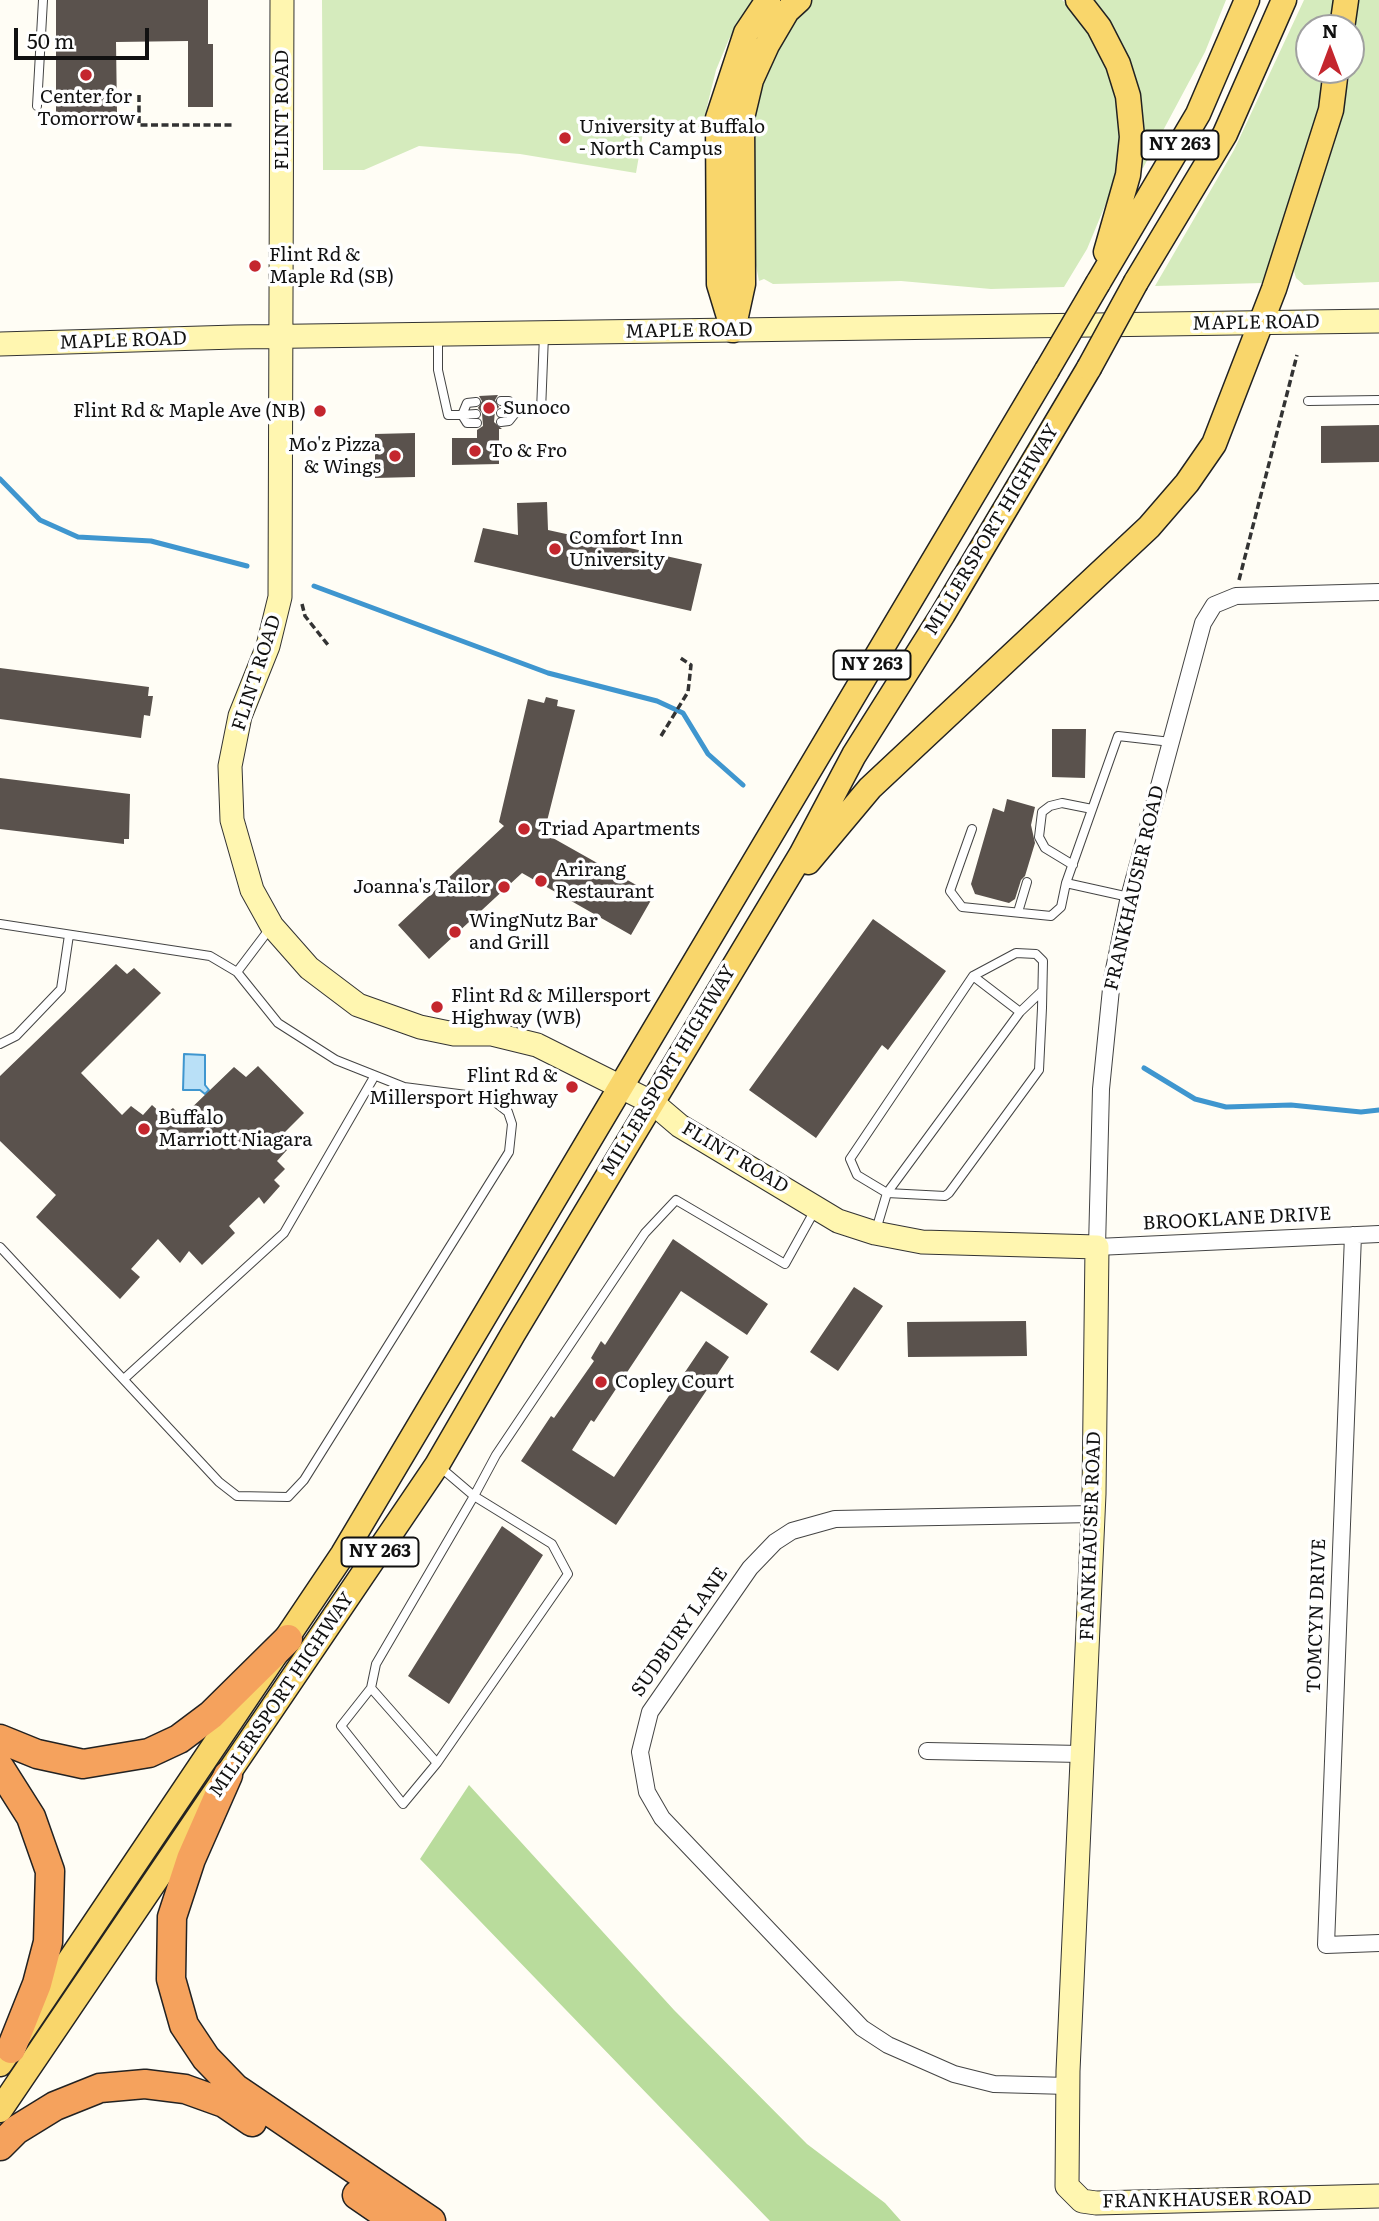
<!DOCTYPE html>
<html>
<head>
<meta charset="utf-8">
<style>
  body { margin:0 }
  #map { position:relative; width:1379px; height:2221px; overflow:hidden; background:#fffdf5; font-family:Literata,serif }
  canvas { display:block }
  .north { position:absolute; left:1295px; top:14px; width:70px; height:70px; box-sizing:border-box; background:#fff; border:2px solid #a0a0a0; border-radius:50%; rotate:0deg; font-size:19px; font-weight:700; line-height:28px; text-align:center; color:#111 }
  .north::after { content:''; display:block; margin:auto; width:24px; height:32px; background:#c4262e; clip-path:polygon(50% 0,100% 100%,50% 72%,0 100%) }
  .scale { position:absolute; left:14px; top:28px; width:135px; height:32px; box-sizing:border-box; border:4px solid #111; border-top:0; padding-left:9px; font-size:21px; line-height:24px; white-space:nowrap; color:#111; -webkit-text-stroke:5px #fff; paint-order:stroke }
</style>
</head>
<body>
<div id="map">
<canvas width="1379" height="2221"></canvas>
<div class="north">N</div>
<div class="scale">50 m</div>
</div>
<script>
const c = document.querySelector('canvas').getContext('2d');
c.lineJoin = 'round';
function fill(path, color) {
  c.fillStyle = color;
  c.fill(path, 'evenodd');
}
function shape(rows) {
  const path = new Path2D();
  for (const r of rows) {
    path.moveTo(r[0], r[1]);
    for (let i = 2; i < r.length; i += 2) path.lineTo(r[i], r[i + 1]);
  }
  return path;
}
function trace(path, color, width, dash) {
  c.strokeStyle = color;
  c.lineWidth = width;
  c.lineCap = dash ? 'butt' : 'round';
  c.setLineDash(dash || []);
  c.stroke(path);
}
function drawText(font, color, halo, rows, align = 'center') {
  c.font = font + ' Literata,serif';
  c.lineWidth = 7;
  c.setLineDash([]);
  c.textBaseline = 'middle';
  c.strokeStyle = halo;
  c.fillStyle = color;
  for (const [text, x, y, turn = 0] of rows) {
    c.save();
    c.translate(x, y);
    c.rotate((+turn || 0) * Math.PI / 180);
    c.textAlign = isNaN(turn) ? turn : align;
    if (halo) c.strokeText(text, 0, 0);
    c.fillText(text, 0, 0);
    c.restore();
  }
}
const green = shape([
  [322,0,753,0,729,39,716,70,702,127,644,127,636,173,520,154,419,146,364,170,323,170],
  [811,0,1062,0,1070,6,1088,28,1102,53,1120,111,1121,147,1118,174,1109,196,1087,249,1064,287,991,289,901,281,773,284,764,279,759,281,753,250,753,132,757,106,764,76,786,28],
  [1091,0,1226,0,1205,52,1143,168,1139,167,1132,72,1120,40],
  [1304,0,1335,0,1332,28,1309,28,1309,70,1326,70,1320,114,1263,283,1155,286,1234,150],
  [1357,0,1379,0,1379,282,1304,285,1296,278,1292,264,1293,247,1301,246,1334,144,1351,70]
]);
const forest = shape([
  [469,1785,674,2010,807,2144,885,2203,901,2221,770,2221,420,1859]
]);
const water = shape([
  [184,1054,205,1055,205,1085,209,1090,205,1094,200,1090,183,1090,184,1054]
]);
const stream = shape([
  [0,479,40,520,78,537,151,541,247,566],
  [314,586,548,673,657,701,683,713,708,754,743,785],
  [1144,1068,1195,1099,1226,1107,1291,1105,1361,1112,1379,1110]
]);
const building = shape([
  [56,0,208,0,208,44,213,44,213,107,188,107,188,41,116,42,117,113,56,113],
  [498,395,495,400,499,407,495,411,494,422,502,429,499,429,499,464,452,465,452,438,477,438,477,430,483,426,482,413,478,408,482,401,479,396],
  [1379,425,1379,462,1321,463,1321,426],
  [415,433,415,477,375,478,375,434],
  [547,502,548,530,702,564,691,611,474,562,483,528,518,535,517,503],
  [0,668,149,687,148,696,153,696,150,716,144,715,141,738,0,719],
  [546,697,558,700,557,706,575,710,544,833,654,895,631,935,522,873,429,959,398,925,504,826,499,822,528,699,544,703],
  [1052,729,1086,729,1085,778,1052,777],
  [0,778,130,794,129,839,124,839,124,844,0,829],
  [1007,799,1035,807,1031,825,1035,843,1025,876,1021,880,1015,899,1009,903,975,894,971,884,993,808,1004,812],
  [873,919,946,971,888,1050,882,1045,816,1138,749,1090],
  [116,964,127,974,134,968,161,993,81,1073,122,1115,131,1106,143,1115,152,1105,163,1115,173,1108,182,1117,234,1067,246,1077,258,1066,304,1113,277,1140,287,1150,277,1161,285,1169,274,1180,280,1186,264,1204,259,1197,229,1226,235,1233,202,1265,189,1251,180,1263,158,1239,131,1269,140,1277,120,1299,36,1217,56,1195,0,1141,0,1076],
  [673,1239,768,1304,747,1335,681,1291,594,1422,591,1420,572,1450,614,1477,706,1341,729,1357,616,1525,521,1461,551,1416,554,1418,594,1361,591,1358,601,1341,605,1345],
  [854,1287,883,1306,838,1371,810,1352],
  [1026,1321,1027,1356,908,1357,907,1322],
  [502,1526,543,1555,449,1704,408,1676]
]);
const path = shape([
  [139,95,139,125,234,125],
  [1239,580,1297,355],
  [302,604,305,616,328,645],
  [661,736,688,692,691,665,679,657]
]);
const lane = shape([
  [37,106,43,0],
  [438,337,438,370,448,415,462,415,467,403,476,402],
  [501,401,509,401,517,411,509,421,501,422],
  [1308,401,1379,400],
  [501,413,541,411,544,335],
  [476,414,462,415,467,423,477,423],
  [972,829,950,891,962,907,1051,916,1061,907,1066,883,1129,897],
  [1073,865,1045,848,1039,837,1042,812,1050,806,1062,803,1092,809],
  [1066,883,1118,736,1171,742],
  [1018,912,1027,882],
  [0,924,210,956,237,972,278,1023,336,1060,404,1087,490,1098,508,1112,512,1124,509,1152,304,1480,288,1497,237,1496,219,1482,0,1247],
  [237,972,271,927],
  [973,976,1020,1012],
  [0,1044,16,1036,61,989,69,935],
  [876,1230,887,1193,945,1196,949,1193,1039,1070,1042,1008,1043,961,1036,954,1016,953,973,976,850,1159,857,1175,887,1193,1020,1012,1042,991],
  [125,1378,284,1233,374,1077],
  [440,1467,474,1496,496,1455,645,1233,676,1200,785,1264,815,1210],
  [474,1496,552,1544,568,1574,437,1763,371,1688,376,1664,474,1496],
  [371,1688,341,1726,403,1804,437,1763]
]);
const street = shape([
  [1379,592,1236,596,1214,605,1203,623,1128,901,1112,979,1101,1089,1097,1247,1379,1234],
  [1353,1235,1326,1945,1379,1943],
  [927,1751,1081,1754],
  [1068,2086,994,2084,954,2074,888,2045,862,2028,662,1818,647,1792,640,1752,650,1712,750,1568,775,1542,792,1531,835,1519,1093,1514]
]);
const secondary = shape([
  [282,0,280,597,268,646,240,716,230,766,232,820,252,890,272,926,309,968,358,1005,420,1027,454,1034,492,1034,537,1045,653,1103,680,1126,838,1221,875,1233,922,1242,1097,1247,1094,1494,1068,2071,1067,2186,1082,2201,1096,2203,1379,2196],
  [0,344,235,337,1379,321]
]);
const primary = shape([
  [1078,0,1099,27,1118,64,1128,96,1132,137,1128,175,1106,252],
  [1342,28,1346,0],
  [1136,282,1225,134,1284,0],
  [1098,283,1198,114,1247,0],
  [733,330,743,284,742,118,751,80,767,45,787,11,799,0],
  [733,330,719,284,718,118,746,33,768,0],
  [808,862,870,788,1149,527,1187,483,1214,444,1274,289,1331,110,1336,70],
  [0,2064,343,1554,1047,370],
  [0,2110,437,1465,513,1334,801,855,854,755,943,614,1089,368]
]);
const highway = shape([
  [0,1739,37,1754,83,1764,149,1753,179,1739,211,1715,288,1639],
  [0,1768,31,1817,50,1871,48,1942,37,1984,11,2049],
  [228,1775,191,1859,172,1917,171,1979,184,2025,206,2058,235,2088,431,2221],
  [0,2146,16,2130,55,2106,100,2088,145,2084,185,2089,224,2103,252,2122],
  [357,2195,395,2221]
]);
const primaryBridge = shape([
  [1089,368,1136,282],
  [1047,370,1098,283]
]);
const markers = [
  [86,75,7,"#c4262e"],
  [565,138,7,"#c4262e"],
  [255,266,7,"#c4262e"],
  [489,408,7,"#c4262e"],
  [320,411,7,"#c4262e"],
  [475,451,7,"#c4262e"],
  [395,456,7,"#c4262e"],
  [555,549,7,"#c4262e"],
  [524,829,7,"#c4262e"],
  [541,881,7,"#c4262e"],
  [504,887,7,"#c4262e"],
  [455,932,7,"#c4262e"],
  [437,1007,7,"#c4262e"],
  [572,1087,7,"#c4262e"],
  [144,1129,7,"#c4262e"],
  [601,1382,7,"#c4262e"]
];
const shields = [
  [1180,145,77],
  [872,665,77],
  [380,1552,77]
];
const shieldNames = [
  ["NY 263",1180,145],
  ["NY 263",872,665],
  ["NY 263",380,1552]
];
const poiNames = [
  ["Center for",86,97,"center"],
  ["Tomorrow",86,119,"center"],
  ["University at Buffalo",579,127],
  ["- North Campus",579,149],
  ["Flint Rd &",269,255],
  ["Maple Rd (SB)",269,277],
  ["Sunoco",503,408],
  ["Flint Rd & Maple Ave (NB)",306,411,"right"],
  ["Mo'z Pizza",381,445,"right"],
  ["& Wings",381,467,"right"],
  ["To & Fro",489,451],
  ["Comfort Inn",569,538],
  ["University",569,560],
  ["Triad Apartments",538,829],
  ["Arirang",555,870],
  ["Restaurant",555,892],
  ["Joanna's Tailor",490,887,"right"],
  ["WingNutz Bar",469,921],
  ["and Grill",469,943],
  ["Flint Rd & Millersport",451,996],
  ["Highway (WB)",451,1018],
  ["Flint Rd &",558,1076,"right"],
  ["Millersport Highway",558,1098,"right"],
  ["Buffalo",158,1118],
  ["Marriott Niagara",158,1140],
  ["Copley Court",615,1382]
];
const streetNames = [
  ["FLINT ROAD",282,110,-90],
  ["MAPLE ROAD",1256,323,-1],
  ["MAPLE ROAD",689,331,-1],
  ["MAPLE ROAD",123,341,-2],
  ["MILLERSPORT HIGHWAY",992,530,-59],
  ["FLINT ROAD",257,673,-72],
  ["FRANKHAUSER ROAD",1135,888,-77],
  ["MILLERSPORT HIGHWAY",669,1071,-59],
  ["FLINT ROAD",735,1158,31],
  ["BROOKLANE DRIVE",1237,1219,-3],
  ["FRANKHAUSER ROAD",1091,1536,-88],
  ["TOMCYN DRIVE",1317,1616,-88],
  ["SUDBURY LANE",680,1632,-55],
  ["MILLERSPORT HIGHWAY",282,1695,-56],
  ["FRANKHAUSER ROAD",1207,2200,-1]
];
fill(green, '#d5ebbd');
fill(forest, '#b9dc9c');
fill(water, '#b9e0f7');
trace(water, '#3f96cf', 2);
trace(stream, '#3f96cf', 5);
fill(building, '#5a524d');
trace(lane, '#444', 10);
trace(street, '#444', 18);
trace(secondary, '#333', 25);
trace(primary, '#222', 27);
trace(highway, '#222', 31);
trace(path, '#333', 3.5, [7, 3.5]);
trace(lane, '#fff', 8);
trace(street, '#fff', 16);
trace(secondary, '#fff6b0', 23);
trace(primary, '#f9d66b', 24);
trace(highway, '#f5a25d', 28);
trace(primaryBridge, '#222', 27, []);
trace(primaryBridge, '#f9d66b', 24);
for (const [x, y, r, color] of markers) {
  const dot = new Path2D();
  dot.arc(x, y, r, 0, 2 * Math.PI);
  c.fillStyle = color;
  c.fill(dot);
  trace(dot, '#fff', 2.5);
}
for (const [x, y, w] of shields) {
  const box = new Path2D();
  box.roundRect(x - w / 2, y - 14.5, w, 29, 5);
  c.fillStyle = '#fff';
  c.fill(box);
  trace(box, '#111', 2);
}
drawText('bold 18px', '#111', null, shieldNames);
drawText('19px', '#111', '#fff', poiNames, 'left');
drawText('19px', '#111', '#fff', streetNames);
</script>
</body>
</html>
